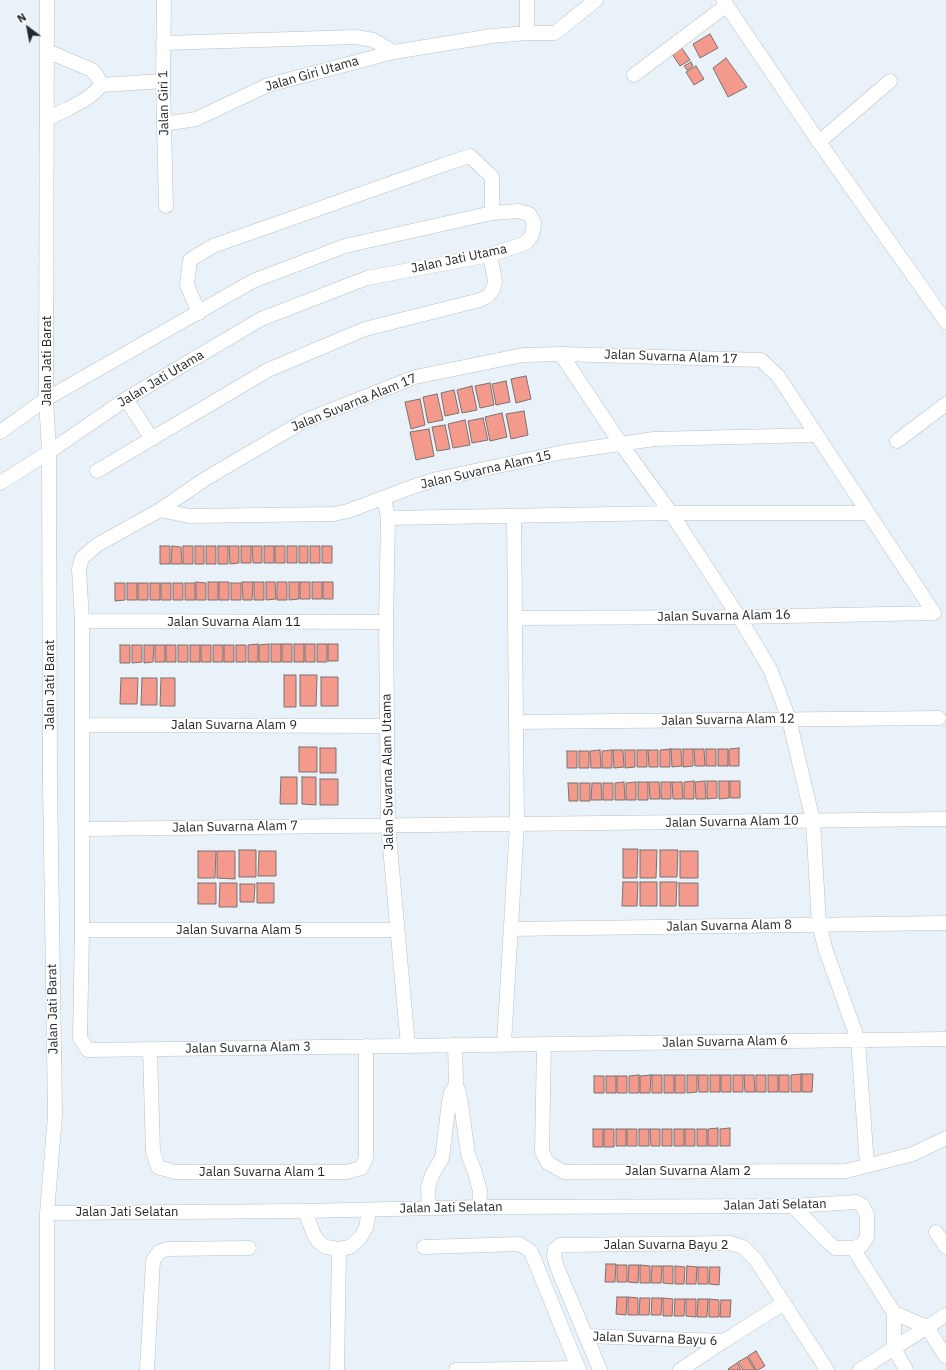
<!DOCTYPE html>
<html>
<head>
<meta charset="utf-8">
<style>
  body { margin:0 }
  #map { position:relative; width:946px; height:1370px; overflow:hidden; background:#eaf2f9; font-family:"IBM Plex Sans",sans-serif }
  canvas { display:block }
  .north { position:absolute; left:8px; top:8px; width:40px; height:40px; -webkit-text-stroke:3px #fefefe; paint-order:stroke; rotate:328deg; font-size:11px; font-weight:700; line-height:16px; text-align:center; color:#25292b }
  .north::after { content:''; display:block; margin:auto; width:14px; height:18px; background:#25292b; clip-path:polygon(50% 0,100% 100%,50% 72%,0 100%) }
</style>
</head>
<body>
<div id="map">
<canvas width="946" height="1370"></canvas>
<div class="north">N</div>
</div>
<script>
const c = document.querySelector('canvas').getContext('2d');
c.lineJoin = 'round';
function fill(path, color) {
  c.fillStyle = color;
  c.fill(path, 'evenodd');
}
function shape(rows) {
  const path = new Path2D();
  for (const r of rows) {
    path.moveTo(r[0], r[1]);
    for (let i = 2; i < r.length; i += 2) path.lineTo(r[i], r[i + 1]);
  }
  return path;
}
function trace(path, color, width, dash) {
  c.strokeStyle = color;
  c.lineWidth = width;
  c.lineCap = dash ? 'butt' : 'round';
  c.setLineDash(dash || []);
  c.stroke(path);
}
function drawText(font, color, halo, rows, align = 'center') {
  c.font = font + ' "IBM Plex Sans",sans-serif';
  c.lineWidth = 3;
  c.setLineDash([]);
  c.textBaseline = 'middle';
  c.strokeStyle = halo;
  c.fillStyle = color;
  for (const [text, x, y, turn = 0] of rows) {
    c.save();
    c.translate(x, y);
    c.rotate((+turn || 0) * Math.PI / 180);
    c.textAlign = isNaN(turn) ? turn : align;
    if (halo) c.strokeText(text, 0, 0);
    c.fillText(text, 0, 0);
    c.restore();
  }
}
const building = shape([
  [710,34,718,48,700,58,693,44,710,34],
  [679,44,690,60,680,66,670,51,679,44],
  [726,58,747,87,728,97,713,68,726,58],
  [691,62,693,66,687,70,684,66,691,62],
  [696,66,704,79,694,85,686,72,696,66],
  [526,376,531,399,516,403,511,379,526,376],
  [506,381,510,402,496,405,492,384,506,381],
  [490,383,494,405,480,408,475,386,490,383],
  [472,386,477,410,462,413,457,390,472,386],
  [454,390,459,413,445,416,441,393,454,390],
  [437,394,443,420,428,423,423,397,437,394],
  [420,399,425,425,411,429,405,402,420,399],
  [524,411,528,435,511,439,506,414,524,411],
  [502,413,507,437,490,441,485,417,502,413],
  [483,418,488,440,472,443,468,421,483,418],
  [465,420,470,445,453,448,448,424,465,420],
  [445,425,450,449,437,451,432,427,445,425],
  [429,429,434,456,416,460,410,432,429,429],
  [160,546,170,546,170,564,160,564,160,546],
  [172,546,181,547,182,564,171,564,172,546],
  [183,546,193,546,193,564,183,564,183,546],
  [195,546,204,546,204,564,195,564,195,546],
  [206,546,216,546,216,564,206,564,206,546],
  [218,546,228,546,228,564,218,564,218,546],
  [229,546,239,546,239,563,230,564,229,546],
  [241,546,251,546,251,563,241,563,241,546],
  [252,546,262,546,262,563,253,563,252,546],
  [264,546,274,546,274,563,264,563,264,546],
  [275,546,285,546,285,563,275,563,275,546],
  [287,546,297,546,297,563,287,563,287,546],
  [299,546,308,546,308,563,299,563,299,546],
  [310,546,320,546,320,563,310,563,310,546],
  [322,546,332,546,332,563,322,563,322,546],
  [196,582,206,583,206,600,196,600,196,582],
  [208,582,218,582,218,600,208,600,208,582],
  [219,582,229,582,229,600,219,600,219,582],
  [242,582,253,582,252,600,243,600,242,582],
  [254,582,264,582,264,600,254,600,254,582],
  [266,582,275,582,276,599,266,600,266,582],
  [277,582,287,582,287,600,277,600,277,582],
  [289,582,299,582,299,599,289,600,289,582],
  [300,582,310,582,310,599,300,599,300,582],
  [312,582,322,582,322,599,312,599,312,582],
  [323,582,333,582,333,599,323,599,323,582],
  [115,583,125,583,125,600,115,601,115,583],
  [127,583,137,583,137,600,127,600,127,583],
  [138,583,148,583,148,600,138,600,138,583],
  [150,583,160,583,160,600,150,600,150,583],
  [161,583,171,583,171,600,161,600,161,583],
  [173,583,183,583,183,600,173,600,173,583],
  [185,583,195,583,195,600,185,600,185,583],
  [231,583,241,583,241,600,231,600,231,583],
  [258,644,258,662,248,662,248,645,258,644],
  [269,644,269,662,259,662,259,645,269,644],
  [271,644,281,644,281,662,271,662,271,644],
  [282,644,292,644,292,662,282,662,282,644],
  [294,644,304,644,304,662,294,662,294,644],
  [305,644,315,644,315,662,305,662,305,644],
  [317,644,327,644,327,662,317,662,317,644],
  [328,644,338,644,338,661,328,661,328,644],
  [120,645,130,645,130,663,120,663,120,645],
  [132,645,142,645,142,662,132,663,132,645],
  [144,645,154,645,153,662,144,663,144,645],
  [155,645,165,645,165,662,155,662,155,645],
  [166,645,176,645,176,662,166,662,166,645],
  [178,645,188,645,188,662,178,662,178,645],
  [190,645,200,645,200,662,190,662,190,645],
  [201,645,211,645,211,662,201,662,201,645],
  [213,645,223,645,223,662,213,662,213,645],
  [224,645,234,645,234,662,224,662,224,645],
  [236,645,246,645,246,662,236,662,236,645],
  [284,675,296,675,296,707,284,707,284,675],
  [300,675,317,675,316,706,300,706,300,675],
  [321,677,338,677,338,706,321,706,321,677],
  [121,678,138,678,137,704,120,704,121,678],
  [142,678,157,678,157,705,141,705,142,678],
  [161,678,175,678,175,706,160,706,161,678],
  [299,747,317,747,317,772,299,772,299,747],
  [320,748,336,748,336,773,320,773,320,748],
  [739,748,739,766,729,766,729,749,739,748],
  [670,749,670,767,660,767,660,750,670,749],
  [671,749,681,749,682,766,672,767,671,749],
  [683,749,693,749,693,766,683,767,683,749],
  [694,749,704,749,705,766,695,766,694,749],
  [706,749,716,749,716,766,706,766,706,749],
  [718,749,728,749,728,766,718,766,718,749],
  [600,750,601,768,591,768,590,751,600,750],
  [612,750,612,768,602,768,602,751,612,750],
  [613,750,623,750,624,767,614,768,613,750],
  [625,750,635,750,635,767,625,768,625,750],
  [637,750,647,750,647,767,637,767,637,750],
  [648,750,658,750,658,767,649,767,648,750],
  [567,751,577,751,577,768,567,768,567,751],
  [579,751,589,751,589,768,579,768,579,751],
  [281,777,297,777,297,804,280,804,281,777],
  [302,777,316,777,316,805,302,804,302,777],
  [320,779,338,779,338,805,320,805,320,779],
  [694,781,694,799,684,799,684,782,694,781],
  [705,781,706,799,696,799,695,782,705,781],
  [707,781,717,781,717,798,707,799,707,781],
  [719,781,729,781,729,798,719,799,719,781],
  [730,781,740,781,740,798,730,798,730,781],
  [624,782,625,800,615,800,615,783,624,782],
  [636,782,636,800,626,800,626,783,636,782],
  [638,782,648,782,648,800,638,800,638,782],
  [649,782,659,782,660,799,650,799,649,782],
  [661,782,671,782,671,799,661,799,661,782],
  [672,782,682,782,683,799,673,799,672,782],
  [568,783,578,783,578,801,569,801,568,783],
  [580,783,590,783,590,801,580,801,580,783],
  [592,783,601,783,602,800,591,800,592,783],
  [603,783,613,783,613,800,603,800,603,783],
  [623,849,638,849,637,878,623,878,623,849],
  [239,850,256,850,256,877,239,877,239,850],
  [640,850,657,850,656,878,640,878,640,850],
  [660,850,678,850,677,877,660,877,660,850],
  [198,851,216,851,215,878,198,878,198,851],
  [217,851,235,851,235,879,217,878,217,851],
  [259,851,276,851,276,876,258,876,259,851],
  [680,851,698,851,698,878,680,878,680,851],
  [623,882,638,882,637,906,622,906,623,882],
  [640,882,657,882,657,906,640,906,640,882],
  [660,882,677,882,676,906,660,906,660,882],
  [198,883,216,883,216,904,198,904,198,883],
  [220,883,237,883,237,907,219,907,220,883],
  [257,883,274,883,274,903,257,903,257,883],
  [679,883,698,883,698,906,679,906,679,883],
  [240,884,255,884,254,902,240,902,240,884],
  [801,1074,801,1092,791,1092,791,1075,801,1074],
  [802,1074,813,1074,812,1092,802,1092,802,1074],
  [639,1075,639,1093,629,1093,629,1076,639,1075],
  [651,1075,650,1093,640,1093,640,1076,651,1075],
  [652,1075,662,1075,662,1093,652,1093,652,1075],
  [664,1075,674,1075,674,1093,664,1093,664,1075],
  [675,1075,685,1075,685,1093,675,1093,675,1075],
  [687,1075,697,1075,697,1092,687,1093,687,1075],
  [698,1075,708,1075,708,1092,699,1092,698,1075],
  [710,1075,720,1075,720,1092,710,1092,710,1075],
  [721,1075,731,1075,731,1092,721,1092,721,1075],
  [733,1075,743,1075,743,1092,733,1092,733,1075],
  [744,1075,754,1075,755,1092,745,1092,744,1075],
  [756,1075,766,1075,766,1092,756,1092,756,1075],
  [768,1075,778,1075,778,1092,768,1092,768,1075],
  [779,1075,789,1075,789,1092,779,1092,779,1075],
  [594,1076,604,1076,604,1093,594,1093,594,1076],
  [606,1076,616,1076,616,1093,606,1093,606,1076],
  [617,1076,627,1076,627,1093,617,1093,617,1076],
  [718,1128,718,1146,708,1146,708,1129,718,1128],
  [730,1128,730,1146,720,1146,720,1129,730,1128],
  [593,1129,603,1129,603,1147,593,1147,593,1129],
  [604,1129,614,1129,614,1147,604,1147,604,1129],
  [616,1129,626,1129,626,1146,616,1146,616,1129],
  [627,1129,637,1129,637,1146,627,1146,627,1129],
  [639,1129,649,1129,649,1146,639,1146,639,1129],
  [650,1129,660,1129,660,1146,651,1146,650,1129],
  [662,1129,672,1129,672,1146,662,1146,662,1129],
  [674,1129,684,1129,684,1146,674,1146,674,1129],
  [685,1129,695,1129,695,1146,685,1146,685,1129],
  [697,1129,707,1129,707,1146,697,1146,697,1129],
  [606,1264,616,1264,615,1282,605,1282,606,1264],
  [617,1265,627,1265,627,1282,617,1282,617,1265],
  [629,1265,639,1265,638,1283,628,1282,629,1265],
  [640,1265,650,1266,650,1283,640,1283,640,1265],
  [652,1266,662,1266,661,1283,651,1283,652,1266],
  [663,1266,673,1266,673,1284,663,1283,663,1266],
  [675,1266,685,1267,684,1284,675,1284,675,1266],
  [687,1266,697,1267,696,1284,686,1284,687,1266],
  [698,1267,708,1267,708,1284,698,1284,698,1267],
  [710,1267,720,1267,719,1285,709,1284,710,1267],
  [617,1297,627,1297,626,1315,616,1314,617,1297],
  [628,1297,638,1298,638,1315,628,1315,628,1297],
  [640,1298,650,1298,649,1315,639,1315,640,1298],
  [652,1298,662,1298,661,1315,651,1315,652,1298],
  [663,1298,673,1299,672,1316,663,1316,663,1298],
  [675,1299,685,1299,684,1316,674,1316,675,1299],
  [686,1299,696,1299,696,1317,686,1316,686,1299],
  [698,1299,708,1299,707,1317,697,1317,698,1299],
  [709,1299,719,1300,719,1317,709,1317,709,1299],
  [721,1300,731,1300,730,1317,720,1317,721,1300],
  [756,1351,765,1366,758,1370,756,1370,748,1356,756,1351],
  [747,1357,755,1370,743,1370,738,1362,747,1357],
  [737,1363,741,1370,729,1370,728,1369,737,1363]
]);
const street = shape([
  [164,0,163,81,166,206],
  [723,0,819,142,946,322],
  [527,33,555,33,596,0],
  [163,43,356,37,373,40,394,52],
  [47,51,92,70,97,76,101,85,95,92,86,99,68,109,48,118],
  [634,75,727,5],
  [101,85,163,81],
  [164,124,196,119,268,85,394,52,492,36,527,33,527,0],
  [819,142,890,81],
  [199,313,187,285,190,260,213,246,440,166,470,156,492,177,492,213],
  [561,354,621,444,671,513,739,617,770,669,789,719,813,821,819,924,826,951,858,1040,867,1165],
  [126,399,152,439],
  [0,432,46,399,253,281,345,246,492,213,519,211,529,214,534,223,532,235,526,243,490,255,367,278,261,319,126,399,49,452,0,483],
  [897,441,946,404],
  [97,471,268,370,365,329,480,300,488,296,493,289,495,281,490,255],
  [384,498,388,518,386,622,388,825,408,1046],
  [160,510,189,516,334,514,348,511,412,487,437,479,564,452,654,439,817,435],
  [388,518,671,513,868,513],
  [934,613,778,376,761,360,561,354,523,355,415,377,304,421,205,479,160,510,97,545,82,558,79,569,82,621,82,930,80,1038,88,1050,946,1039],
  [515,618,739,617,934,613],
  [82,621,386,622],
  [516,722,939,718],
  [82,725,387,726],
  [82,829,946,819],
  [511,929,946,923],
  [82,930,397,930],
  [504,1044,517,824,514,517],
  [544,1044,542,1152,548,1163,564,1172,846,1171,913,1154,946,1138],
  [455,1045,456,1085,459,1093,461,1104,468,1154,475,1173,480,1191,479,1207],
  [150,1049,153,1152,158,1167,175,1172,347,1172,361,1168,366,1158,366,1046],
  [429,1208,428,1187,432,1175,442,1158,449,1102,451,1093,456,1085],
  [305,1211,314,1235,319,1242,326,1247,339,1249,350,1247,360,1238,366,1228,369,1210],
  [47,1213,305,1211,479,1207,793,1206,856,1202,862,1205,867,1215,867,1237,862,1245,853,1248,835,1248,828,1242,793,1206],
  [936,1232,946,1247],
  [424,1247,519,1244,529,1250,532,1254,579,1370],
  [853,1248,894,1313,894,1348,906,1370],
  [894,1313,927,1327,946,1357],
  [586,1336,724,1341,784,1303],
  [47,1370,47,1213,55,1115,50,783,49,452,46,399,47,0],
  [147,1370,153,1261,159,1252,167,1249,249,1248],
  [337,1370,339,1249],
  [456,1370,578,1368],
  [600,1370,557,1267,554,1256,555,1249,560,1245,730,1243,743,1247,756,1260,827,1370],
  [680,1370,724,1341],
  [860,1370,946,1315]
]);
const streetNames = [
  ["Jalan Giri Utama",312,74,-16],
  ["Jalan Giri 1",164,103,-91],
  ["Jalan Jati Utama",459,259,-12],
  ["Jalan Suvarna Alam 17",671,357,2],
  ["Jalan Jati Barat",47,361,-90],
  ["Jalan Jati Utama",161,379,-31],
  ["Jalan Suvarna Alam 17",354,403,-22],
  ["Jalan Suvarna Alam 15",486,470,-13],
  ["Jalan Suvarna Alam 16",724,616,-1],
  ["Jalan Suvarna Alam 11",234,622],
  ["Jalan Jati Barat",50,685,-90],
  ["Jalan Suvarna Alam 12",728,720,-1],
  ["Jalan Suvarna Alam 9",234,725],
  ["Jalan Suvarna Alam Utama",388,772,-91],
  ["Jalan Suvarna Alam 10",732,822,-1],
  ["Jalan Suvarna Alam 7",235,827,-1],
  ["Jalan Suvarna Alam 8",729,926,-1],
  ["Jalan Suvarna Alam 5",239,930],
  ["Jalan Jati Barat",53,1009,-91],
  ["Jalan Suvarna Alam 6",725,1042,-1],
  ["Jalan Suvarna Alam 3",248,1048,-1],
  ["Jalan Suvarna Alam 2",688,1171],
  ["Jalan Suvarna Alam 1",262,1172],
  ["Jalan Jati Selatan",775,1205,-1],
  ["Jalan Jati Selatan",451,1208,-1],
  ["Jalan Jati Selatan",127,1212],
  ["Jalan Suvarna Bayu 2",666,1245],
  ["Jalan Suvarna Bayu 6",655,1339,2]
];
fill(building, '#f49a8d');
trace(building, '#7b716f', 1);
trace(street, '#b9c1c8', 15);
trace(street, '#fff', 14);
drawText('13px', '#25292b', '#fefefe', streetNames);
</script>
</body>
</html>
